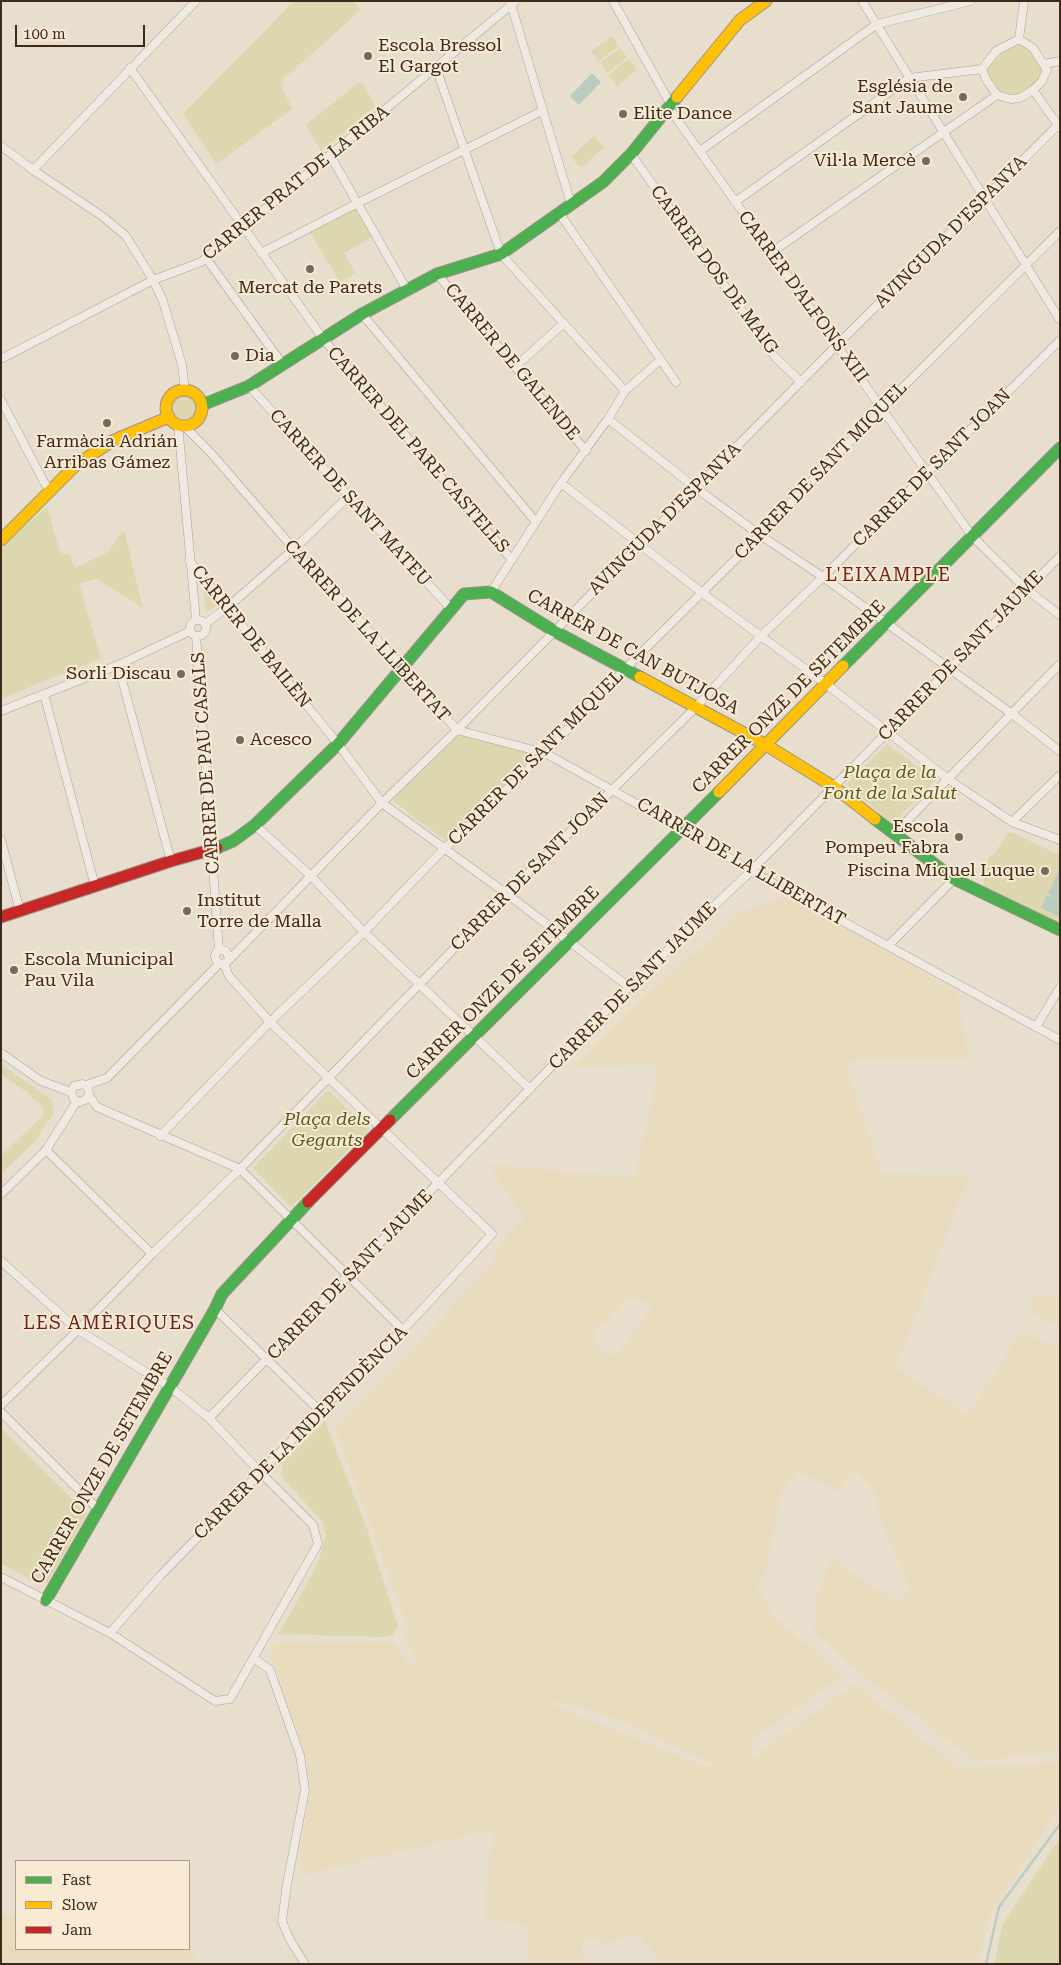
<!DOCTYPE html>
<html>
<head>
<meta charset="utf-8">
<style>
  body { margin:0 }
  #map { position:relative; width:1061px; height:1965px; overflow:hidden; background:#e8dece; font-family:"Roboto Serif",serif }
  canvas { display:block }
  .frame { position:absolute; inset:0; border:2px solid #3e291d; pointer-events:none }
  .legend { position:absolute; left:15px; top:1860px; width:175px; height:90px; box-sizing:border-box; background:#f9ead4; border:1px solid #ae9d8b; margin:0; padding:6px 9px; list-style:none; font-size:15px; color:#3e291d }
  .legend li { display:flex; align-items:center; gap:10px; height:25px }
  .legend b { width:25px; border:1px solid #ae9d8b }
  .scale { position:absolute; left:15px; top:25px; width:130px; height:22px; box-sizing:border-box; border:2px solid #3e291d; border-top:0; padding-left:6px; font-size:15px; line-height:18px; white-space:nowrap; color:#3e291d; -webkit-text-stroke:4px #f9ead4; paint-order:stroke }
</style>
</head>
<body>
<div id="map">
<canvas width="1061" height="1965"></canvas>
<div class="frame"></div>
<ul class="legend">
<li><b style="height:6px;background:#4caf50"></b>Fast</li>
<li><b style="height:6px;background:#ffc107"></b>Slow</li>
<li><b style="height:6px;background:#c62828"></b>Jam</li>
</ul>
<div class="scale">100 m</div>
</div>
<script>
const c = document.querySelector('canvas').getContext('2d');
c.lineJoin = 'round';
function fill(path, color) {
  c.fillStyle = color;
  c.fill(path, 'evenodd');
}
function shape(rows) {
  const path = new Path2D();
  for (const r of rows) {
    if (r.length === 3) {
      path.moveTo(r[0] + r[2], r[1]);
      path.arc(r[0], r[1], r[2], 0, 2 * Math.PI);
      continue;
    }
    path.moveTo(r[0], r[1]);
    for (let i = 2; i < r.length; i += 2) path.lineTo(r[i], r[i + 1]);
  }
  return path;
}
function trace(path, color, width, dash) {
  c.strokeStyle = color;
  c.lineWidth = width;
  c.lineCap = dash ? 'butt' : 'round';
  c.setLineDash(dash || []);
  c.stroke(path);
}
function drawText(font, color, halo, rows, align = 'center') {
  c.font = font + ' "Roboto Serif",serif';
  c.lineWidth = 4;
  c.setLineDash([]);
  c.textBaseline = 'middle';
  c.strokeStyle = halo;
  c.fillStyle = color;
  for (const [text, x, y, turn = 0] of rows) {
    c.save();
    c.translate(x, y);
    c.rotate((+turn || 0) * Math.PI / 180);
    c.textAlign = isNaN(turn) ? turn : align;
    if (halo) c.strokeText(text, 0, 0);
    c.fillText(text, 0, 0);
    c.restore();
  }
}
const farmland = shape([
  [787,896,957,991,969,1059,844,1061,882,1174,972,1175,959,1201,896,1368,967,1414,974,1406,1021,1332,1058,1347,1060,1344,1060,1751,975,1761,845,1661,814,1631,816,1600,831,1558,869,1585,900,1603,909,1586,878,1513,874,1491,853,1469,840,1492,800,1472,781,1492,765,1578,755,1585,776,1618,842,1676,751,1740,750,1760,854,1684,958,1768,1060,1762,1060,1806,991,1913,977,1964,665,1964,637,1934,604,1944,603,1939,582,1941,582,1954,586,1955,588,1964,527,1964,529,1926,483,1918,493,1829,300,1876,300,1853,311,1786,305,1752,270,1651,276,1642,396,1642,408,1666,419,1661,403,1635,408,1629,335,1427,380,1386,494,1260,499,1244,524,1218,488,1164,634,1178,649,1116,658,1064,571,1068,652,989,745,910],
  [628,1298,654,1303,618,1354,605,1354,593,1336,596,1327,607,1322],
  [544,1701,574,1704,633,1726,719,1767,700,1765],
  [1033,1295,1060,1296,1060,1327,1030,1312],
  [1,1916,16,1918,16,1949,189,1949,189,1941,198,1959,192,1964,1,1964]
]);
const green = shape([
  [294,1,353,1,361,10,280,82,292,109,216,164,183,114],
  [612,36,619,46,599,61,591,51],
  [1019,39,1033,48,1047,70,1024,96,997,95,982,69],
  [620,48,627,57,607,73,600,63],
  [629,59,637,70,617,86,608,75],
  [358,83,364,85,375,106,321,151,306,125],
  [594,136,604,147,581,168,571,157],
  [358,203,376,235,344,253,356,273,340,282,308,229],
  [185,408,13],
  [47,507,61,556,69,553,75,568,108,552,124,530,143,608,97,579,79,584,101,658,1,699,1,547],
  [204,585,220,603,219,605,206,612,203,586],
  [459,734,535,755,447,842,392,800],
  [887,744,936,780,892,824,846,784],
  [1011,832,1058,854,1060,852,1060,923,983,887,985,871,989,857,994,854,1008,833],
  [1,1064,52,1100,54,1112,35,1141,1,1174,1,1156,44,1114,41,1104,31,1098,32,1096,1,1074],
  [328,1090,369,1130,291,1207,253,1168],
  [325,1421,367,1529,398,1627,393,1635,384,1637,278,1634,306,1586,319,1559,326,1536,323,1522,281,1476,283,1463],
  [1,1428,87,1514,51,1577,46,1583,37,1584,1,1563],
  [1060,1838,1060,1964,994,1964,1003,1923]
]);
const water = shape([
  [592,73,601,82,579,105,570,96],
  [1060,868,1060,900,1048,894],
  [1047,895,1060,901,1060,917,1041,908]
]);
const stream = shape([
  [986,1964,999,1907,1060,1824]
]);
const street = shape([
  [510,1,571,204],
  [613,1,671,105],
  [862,1,1060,320],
  [1019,39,1033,48,1047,70,1042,81,1033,90,1020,98,1011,99,997,95,987,81,982,69,996,51,1019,39],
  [1019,39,1024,1],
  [1044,64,1060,61],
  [130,68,324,340,512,560],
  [436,68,501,254,625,391],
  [1033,90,1060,128],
  [669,108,972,536,1026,589,1060,615],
  [1,146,33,170,102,216,126,236,153,280,163,301,182,365,185,390],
  [700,151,877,24,971,1],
  [631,154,775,357,801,382],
  [330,155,407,290],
  [33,170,196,1],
  [735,202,909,78,982,69],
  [560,214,676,382],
  [772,252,997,95],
  [261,253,358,203,542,111],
  [206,258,283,365],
  [437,274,586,451],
  [362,314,536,522],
  [1,359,153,280,201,262,516,1],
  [515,367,564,323],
  [249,386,451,609],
  [1,400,45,484,52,491],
  [608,419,696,488,760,535,823,577,1012,714,1060,751],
  [178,424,196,620],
  [184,426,211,453,294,549,402,667,457,730,545,753,682,829,751,871,1060,1040],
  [561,483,701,592,826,684,948,779,1012,822,1060,840],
  [189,560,338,744,382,803,507,894,629,987],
  [491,592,561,483,608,419,625,391,659,361],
  [198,628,8],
  [205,624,228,607,294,549,349,496],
  [196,636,219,950],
  [118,665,171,861],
  [44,694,95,886],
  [1,711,118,665,190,631],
  [1012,822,1060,775],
  [255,825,311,876,364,932,530,1089],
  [894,834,1060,664],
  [1,840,20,911],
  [889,945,954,879],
  [229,958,226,951,222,950,217,951,215,956,216,960,219,964,226,963,382,803,457,730,837,345,1060,123],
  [1036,1027,1060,987],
  [1,1053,41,1081,71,1092],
  [86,1085,107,1078,219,964],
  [89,1095,85,1100,80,1102,74,1099,71,1092,74,1086,83,1084,88,1087,89,1095,97,1107,240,1169,403,1330],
  [160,1136,270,1022,364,932,441,852,545,753,624,670,760,535,886,404,1060,231],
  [46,1150,152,1254],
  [1,1194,46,1150,77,1101],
  [1,1261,78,1330,170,1387,209,1418,261,1473,313,1525,318,1544,230,1699,215,1701,110,1633,1,1577],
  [215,1309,320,1411],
  [1,1405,78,1330,152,1254,240,1169,507,894,696,707,761,636,823,577,1060,340],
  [1,1412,98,1509],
  [209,1418,629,987,751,871,1060,556],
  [110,1633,160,1576,320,1411,403,1330,492,1234,270,1022,229,976,224,964],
  [254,1658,270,1670,300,1755,305,1790,287,1884,282,1921,290,1940,305,1964]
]);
const fast = shape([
  [202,405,249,386,362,314,437,274,501,254,603,182,631,154,677,97],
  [843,666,1060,448],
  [875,819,954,879,1060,930],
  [217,848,233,841,255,825,338,744,464,594,491,592,554,631,640,677],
  [390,1120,719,792],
  [46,1600,215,1309,222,1294,308,1202]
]);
const slow = shape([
  [677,97,740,20,766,1],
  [184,408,18],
  [1,540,76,465,112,441,169,417],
  [640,677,766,745,834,787,875,819],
  [719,792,843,666]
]);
const jam = shape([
  [1,917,171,861,217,848],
  [308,1202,390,1120]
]);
const markers = [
  [368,56,5,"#7a685b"],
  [963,97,5,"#7a685b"],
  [623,114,5,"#7a685b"],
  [926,161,5,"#7a685b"],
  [310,269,5,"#7a685b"],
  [235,356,5,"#7a685b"],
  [107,423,5,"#7a685b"],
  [181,674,5,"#7a685b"],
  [240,740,5,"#7a685b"],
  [959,837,5,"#7a685b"],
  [1045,871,5,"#7a685b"],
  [187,911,5,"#7a685b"],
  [14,970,5,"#7a685b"]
];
const poiNames = [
  ["Escola Bressol",378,46],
  ["El Gargot",378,67],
  ["Església de",953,87,"right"],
  ["Sant Jaume",953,108,"right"],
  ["Elite Dance",633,114],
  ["Vil·la Mercè",916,161,"right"],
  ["Mercat de Parets",310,288,"center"],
  ["Dia",245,356],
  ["Farmàcia Adrián",107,442,"center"],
  ["Arribas Gámez",107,463,"center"],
  ["Sorli Discau",171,674,"right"],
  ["Acesco",250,740],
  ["Escola",949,827,"right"],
  ["Pompeu Fabra",949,848,"right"],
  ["Piscina Miquel Luque",1035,871,"right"],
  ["Institut",197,901],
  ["Torre de Malla",197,922],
  ["Escola Municipal",24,960],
  ["Pau Vila",24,981]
];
const streetNames = [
  ["CARRER PRAT DE LA RIBA",296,183,-39],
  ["AVINGUDA D'ESPANYA",951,232,-45],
  ["CARRER DOS DE MAIG",714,270,54],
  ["CARRER D'ALFONS XIII",803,297,54],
  ["CARRER DE GALENDE",512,362,50],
  ["CARRER DEL PARE CASTELLS",418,450,49],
  ["CARRER DE SANT JOAN",932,468,-45],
  ["CARRER DE SANT MIQUEL",821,471,-46],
  ["CARRER DE SANT MATEU",350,498,48],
  ["AVINGUDA D'ESPANYA",665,519,-45],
  ["CARRER DE LA LLIBERTAT",367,631,48],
  ["CARRER DE BAILÈN",251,637,51],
  ["CARRER DE CAN BUTJOSA",633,652,29],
  ["CARRER DE SANT JAUME",961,656,-46],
  ["CARRER ONZE DE SETEMBRE",789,697,-45],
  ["CARRER DE SANT MIQUEL",536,758,-45],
  ["CARRER DE PAU CASALS",206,763,-94],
  ["CARRER DE LA LLIBERTAT",741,862,30],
  ["CARRER DE SANT JOAN",530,872,-45],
  ["CARRER ONZE DE SETEMBRE",503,983,-45],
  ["CARRER DE SANT JAUME",633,986,-45],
  ["CARRER DE SANT JAUME",350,1275,-46],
  ["CARRER DE LA INDEPENDÈNCIA",301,1433,-45],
  ["CARRER ONZE DE SETEMBRE",102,1468,-60]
];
const parkNames = [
  ["Plaça de la",890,773],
  ["Font de la Salut",890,794],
  ["Plaça dels",327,1120],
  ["Gegants",327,1141]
];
const neighbourhoodNames = [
  ["L'EIXAMPLE",888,575],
  ["LES AMÈRIQUES",109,1323]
];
fill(farmland, '#e9dbbe');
fill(green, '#dcd7af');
fill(water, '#baccbf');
trace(stream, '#baccbf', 2.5);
trace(street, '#ada397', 9);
trace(fast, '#9d9287', 13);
trace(slow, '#9d9287', 13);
trace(jam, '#9d9287', 13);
trace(street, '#efe9e1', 8);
trace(fast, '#4caf50', 11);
trace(slow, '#ffc107', 11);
trace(jam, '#c62828', 11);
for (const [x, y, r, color] of markers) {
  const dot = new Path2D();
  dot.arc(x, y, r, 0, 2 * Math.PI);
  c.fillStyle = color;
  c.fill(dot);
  trace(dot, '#f9ead4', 2);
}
drawText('18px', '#3e291d', '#f9ead4', poiNames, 'left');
drawText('18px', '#3e291d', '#f9ead4', streetNames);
drawText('italic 18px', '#555c22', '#f9ead4', parkNames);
c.letterSpacing = '1px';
drawText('19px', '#6f1f18', '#f9ead4', neighbourhoodNames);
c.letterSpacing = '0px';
</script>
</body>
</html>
